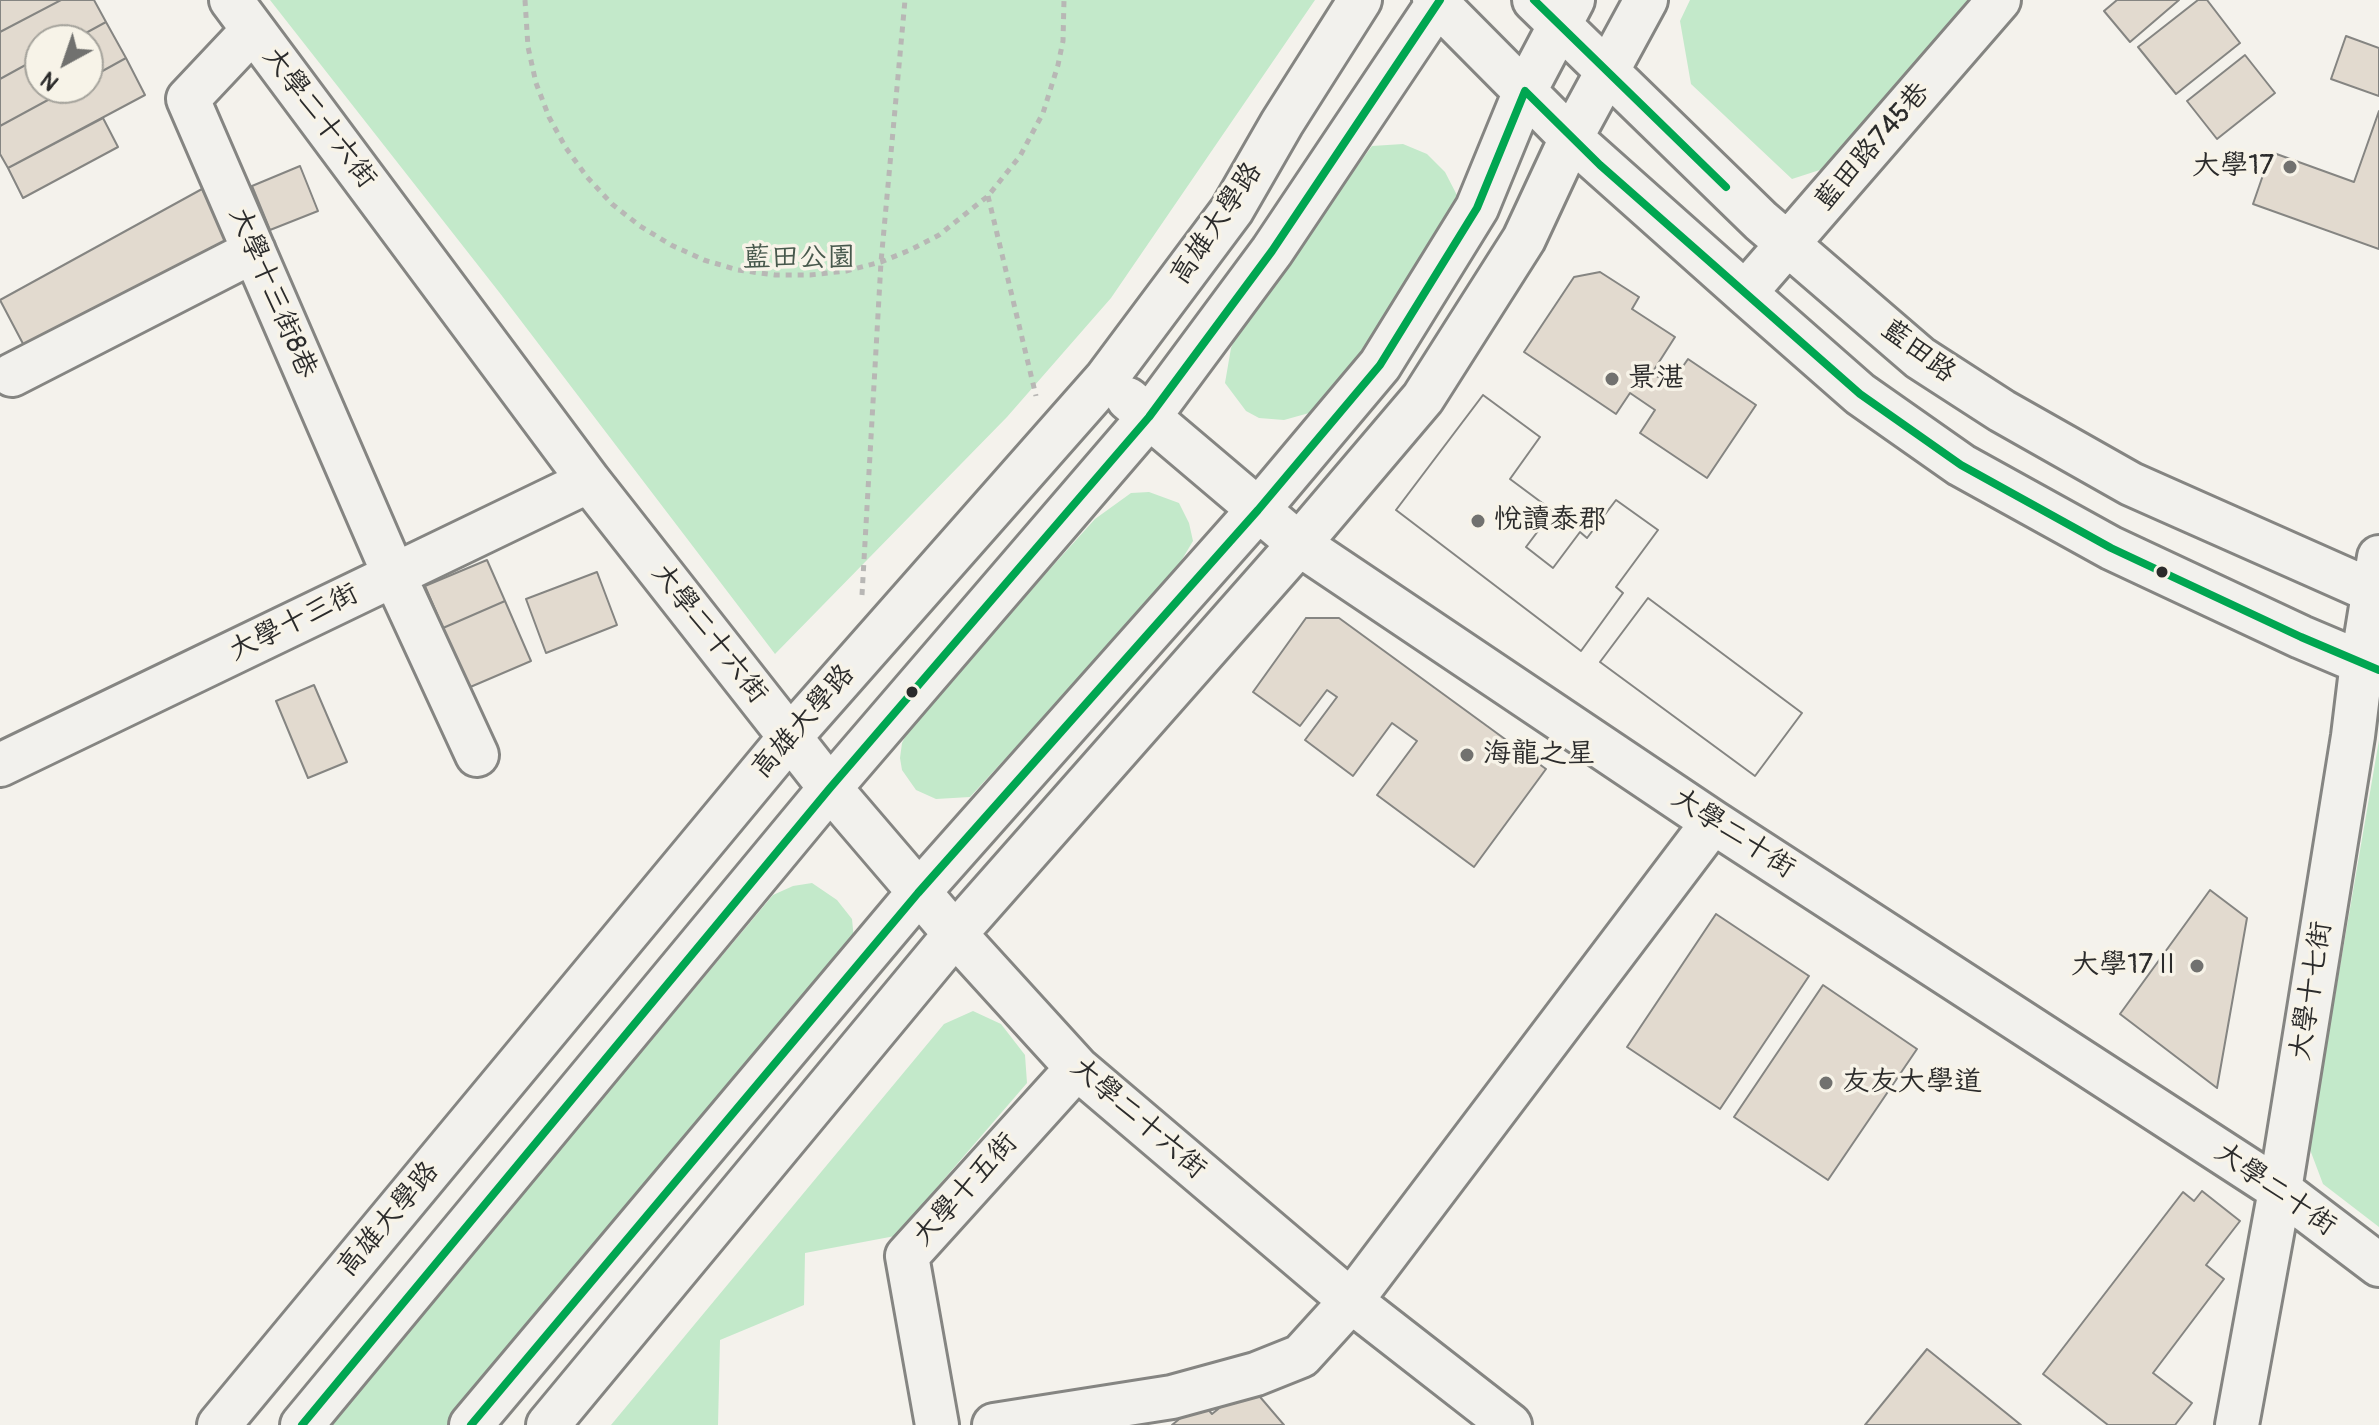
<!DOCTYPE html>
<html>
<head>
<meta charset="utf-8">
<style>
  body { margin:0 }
  #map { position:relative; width:2379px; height:1425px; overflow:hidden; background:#f4f2ec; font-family:Pangolin,sans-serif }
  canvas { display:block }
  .north { position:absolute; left:24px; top:24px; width:80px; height:80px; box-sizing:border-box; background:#f7f3e8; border:2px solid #a5a39c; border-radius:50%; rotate:220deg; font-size:22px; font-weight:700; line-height:32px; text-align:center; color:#2b2b2b }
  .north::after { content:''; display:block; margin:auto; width:28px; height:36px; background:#71716f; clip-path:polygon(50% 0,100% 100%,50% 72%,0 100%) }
</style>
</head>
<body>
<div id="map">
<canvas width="2379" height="1425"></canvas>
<div class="north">N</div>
</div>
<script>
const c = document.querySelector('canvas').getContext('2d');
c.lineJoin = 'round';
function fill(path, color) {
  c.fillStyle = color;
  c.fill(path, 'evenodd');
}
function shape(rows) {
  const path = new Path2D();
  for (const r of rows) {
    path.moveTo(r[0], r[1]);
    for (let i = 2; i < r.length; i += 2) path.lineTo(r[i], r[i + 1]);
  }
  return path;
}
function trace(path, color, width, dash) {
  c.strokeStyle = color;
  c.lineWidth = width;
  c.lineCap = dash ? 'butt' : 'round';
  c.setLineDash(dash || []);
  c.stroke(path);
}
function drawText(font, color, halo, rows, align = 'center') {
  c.font = font + ' Pangolin,"LXGW WenKai TC",sans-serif';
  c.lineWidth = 7;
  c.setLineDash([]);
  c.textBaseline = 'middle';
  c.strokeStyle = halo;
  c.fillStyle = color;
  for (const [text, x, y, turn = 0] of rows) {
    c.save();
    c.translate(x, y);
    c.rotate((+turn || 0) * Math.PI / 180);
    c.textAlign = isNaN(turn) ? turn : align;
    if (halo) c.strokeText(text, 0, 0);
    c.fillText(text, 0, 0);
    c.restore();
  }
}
const green = shape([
  [270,0,1315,0,1111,298,1007,417,775,654,499,292],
  [1690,0,1977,0,1832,166,1792,179,1691,84,1680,21],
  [1403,144,1427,154,1445,172,1460,201,1458,227,1333,391,1309,413,1284,420,1259,418,1246,411,1225,383,1231,348,1245,317,1372,146],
  [1149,492,1179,503,1189,523,1193,541,1171,578,970,797,936,799,916,790,902,770,900,758,902,743,913,721,1095,519,1131,493],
  [2379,740,2379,1227,2323,1184,2309,1147],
  [812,883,837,900,852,919,854,940,453,1425,329,1425,773,895,793,886],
  [973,1011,1001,1024,1025,1055,1027,1083,895,1236,805,1253,804,1305,720,1340,718,1425,611,1425,944,1024]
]);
const building = shape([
  [0,0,61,0,0,32,0,0],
  [61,0,94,0,106,22,73,40,40,40,40,57,0,79,0,32,61,0],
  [2117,0,2179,0,2130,42,2104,11,2117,0],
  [2198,0,2207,0,2240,43,2176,94,2138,47,2198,0],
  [106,22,126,58,88,79,88,40,73,40,106,22],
  [2346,36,2379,48,2379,96,2331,79,2346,36],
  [2245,55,2275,93,2217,139,2187,101,2245,55],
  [40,57,40,88,70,88,0,126,0,79,40,57],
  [126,58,145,95,8,168,0,154,0,126,70,88,88,88,88,79,126,58],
  [2379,111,2379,249,2253,204,2271,152,2354,182,2379,111],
  [103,118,118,147,23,198,8,168,103,118],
  [300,166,318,211,270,230,252,186,300,166],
  [202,189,233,246,30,357,0,300,202,189],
  [1600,272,1639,297,1632,309,1675,337,1652,373,1670,385,1688,359,1756,405,1707,478,1640,433,1655,410,1630,393,1616,414,1524,352,1574,277,1600,272],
  [1483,395,1540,437,1510,479,1553,511,1526,547,1553,568,1580,532,1587,538,1616,500,1658,530,1616,587,1623,593,1581,651,1396,510,1483,395],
  [1483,395,1540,437,1510,479,1553,511,1526,547,1553,568,1580,532,1587,538,1616,500,1658,530,1616,587,1623,593,1581,651,1396,510,1483,395],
  [487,560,505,601,443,628,425,586,487,560],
  [597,572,617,625,546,653,526,599,597,572],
  [1648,598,1802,713,1755,776,1600,662,1648,598],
  [1648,598,1802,713,1755,776,1600,662,1648,598],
  [505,601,531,661,468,688,443,628,505,601],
  [1306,618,1339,618,1546,769,1474,867,1377,795,1417,741,1392,723,1353,776,1305,740,1337,697,1327,690,1300,726,1253,692,1306,618],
  [314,685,347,762,308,778,276,701,314,685],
  [2210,890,2247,918,2217,1088,2120,1014,2210,890],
  [1716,914,1809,976,1720,1109,1627,1047,1716,914],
  [1823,985,1917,1049,1828,1180,1734,1117,1823,985],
  [2202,1191,2240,1221,2206,1265,2224,1279,2153,1373,2192,1403,2175,1425,2108,1425,2043,1374,2183,1192,2194,1201,2202,1191],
  [1927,1349,2021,1425,1865,1425,1927,1349],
  [1249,1384,1284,1425,1172,1425,1201,1401,1212,1414,1249,1384]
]);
const path = shape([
  [525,0,528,47,536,83,549,117,566,148,587,177,612,204,640,226,671,245,704,260,738,270,775,275,810,275,846,271,881,262,910,250,939,235,988,196,1020,156,1043,113,1058,65,1063,41,1064,0],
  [988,196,1036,396],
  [862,595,881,262,905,0]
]);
const minor = shape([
  [231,0,589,481,830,788,955,934,1077,1068,1351,1301,1510,1425],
  [1434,0,1571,138,1745,293,1860,394,1961,465,2111,548,2301,637,2379,670],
  [1534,0,1761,221,1920,358,2002,411,2131,484,2379,594],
  [253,30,188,99,394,575,477,755],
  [1745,293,1999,0],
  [12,375,254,251],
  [1128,399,1299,544,1713,822,2280,1190,2379,1265],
  [0,765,589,481],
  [219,1425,790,737,1105,380,1232,210,1282,123,1360,0],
  [302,1425,830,788,1149,417,1272,251,1440,0],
  [471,1425,918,893,1258,510,1380,365,1477,208,1525,91,1573,0],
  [548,1425,955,934,1299,544,1423,398,1524,239,1571,138,1646,0],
  [937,1425,907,1256,1077,1068],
  [994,1425,1172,1397,1256,1374,1301,1356,1351,1301,1713,822],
  [2237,1425,2280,1190,2353,736,2362,662,2379,557]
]);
const bus1 = shape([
  [1534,0,1726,187],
  [302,1425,830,788,1149,417,1272,251,1440,0],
  [471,1425,918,893,1258,510,1380,365,1477,208,1525,91,1600,165,1860,394,1961,465,2111,548,2301,637,2379,670]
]);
const markers = [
  [2290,167,8,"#71716f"],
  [1612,379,8,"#71716f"],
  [1478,521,8,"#71716f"],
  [2162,572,7,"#2b2b2b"],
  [912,692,7,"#2b2b2b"],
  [1467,755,8,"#71716f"],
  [2197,966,8,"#71716f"],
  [1826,1083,8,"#71716f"]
];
const streetNames = [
  ["大學二十六街",319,118,53],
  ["藍田路745巷",1873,147,-49],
  ["高雄大學路",1217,224,-56],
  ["大學十三街8巷",272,293,67],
  ["藍田路",1918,352,37],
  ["大學十三街",294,623,-26],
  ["大學二十六街",709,634,52],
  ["高雄大學路",804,722,-49],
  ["大學二十街",1733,834,33],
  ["大學十七街",2312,991,-81],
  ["大學二十六街",1138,1119,41],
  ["大學十五街",966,1190,-48],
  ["大學二十街",2275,1190,35],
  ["高雄大學路",389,1220,-50]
];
const poiNames = [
  ["大學17",2274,167,"right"],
  ["景湛",1628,379],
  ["悅讀泰郡",1494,521],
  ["海龍之星",1483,755],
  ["大學17Ⅱ",2181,966,"right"],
  ["友友大學道",1842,1083]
];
const parkNames = [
  ["藍田公園",799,259]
];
fill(green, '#c3e9ca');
fill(building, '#e2dacf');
trace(building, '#858582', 2);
trace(minor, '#858582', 48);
trace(path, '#b8b7b5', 5, [6, 6]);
trace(minor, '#f2f1ed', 42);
trace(bus1, '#00a651', 8);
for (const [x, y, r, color] of markers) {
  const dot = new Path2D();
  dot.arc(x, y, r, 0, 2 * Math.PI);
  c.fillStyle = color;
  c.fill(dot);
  trace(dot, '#f7f3e8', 3);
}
drawText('28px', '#2b2b2b', '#f7f3e8', streetNames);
drawText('28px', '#2b2b2b', '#f7f3e8', poiNames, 'left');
drawText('28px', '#47584c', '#f7f3e8', parkNames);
</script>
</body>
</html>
